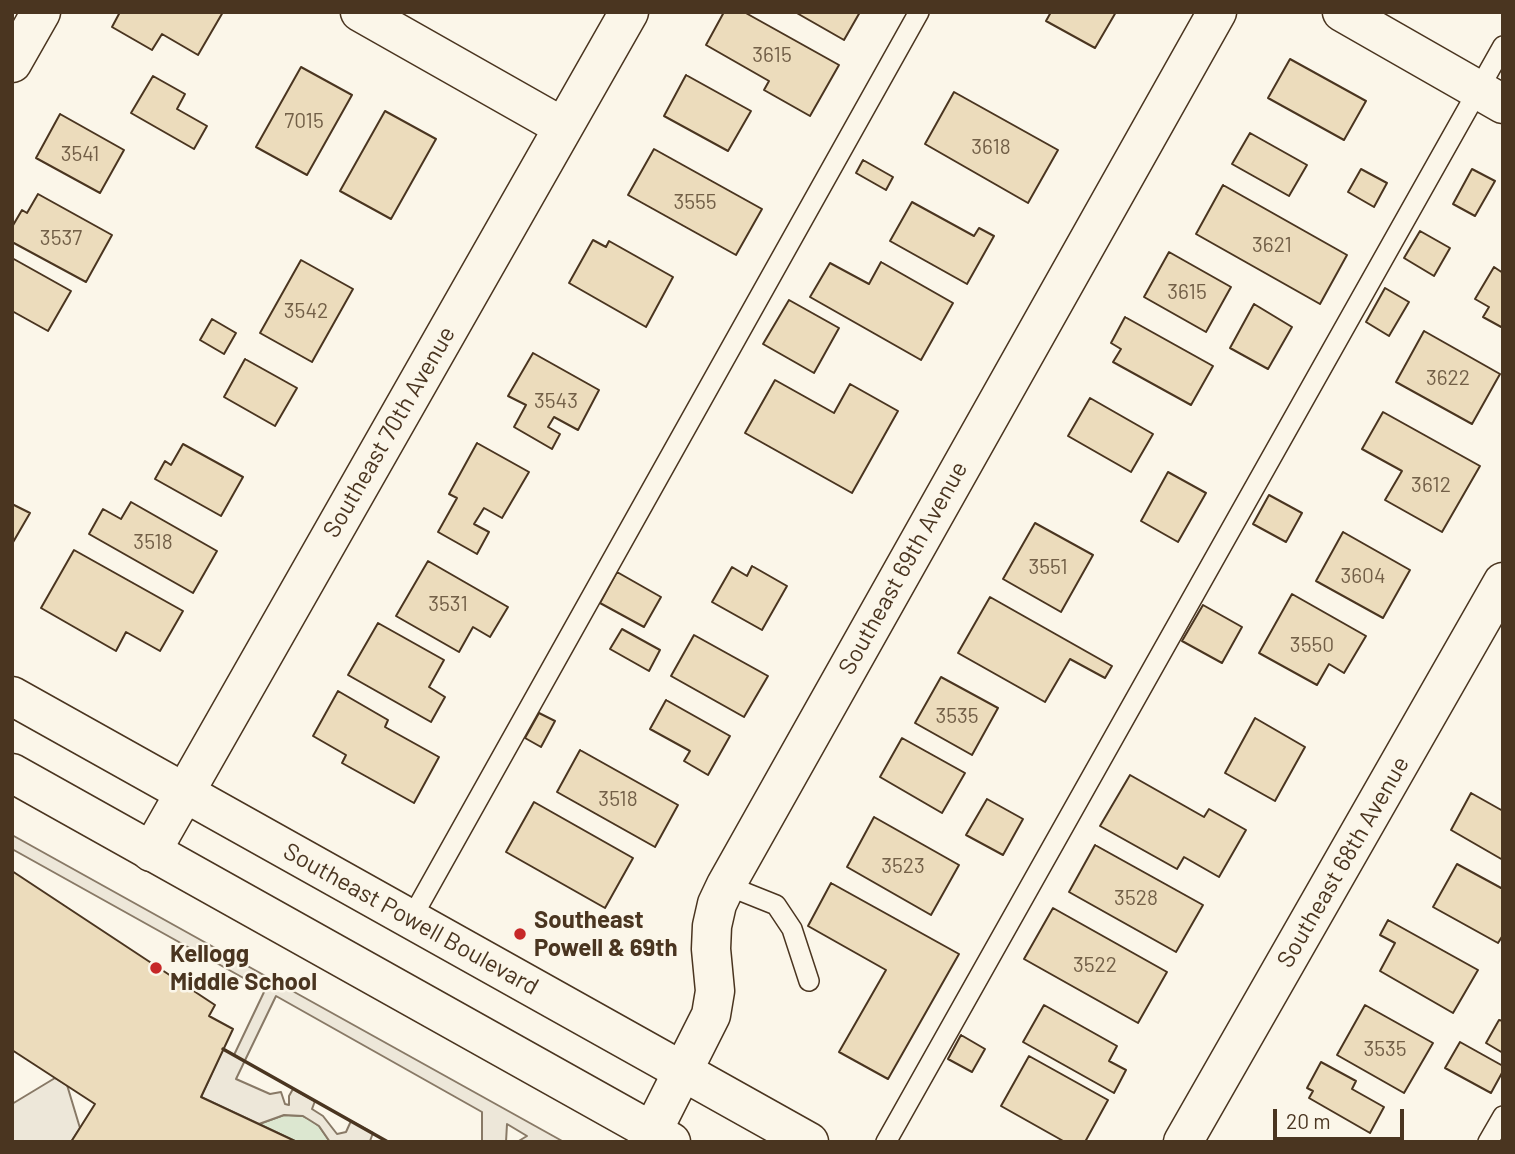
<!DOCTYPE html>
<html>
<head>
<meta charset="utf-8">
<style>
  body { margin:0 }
  #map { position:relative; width:1515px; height:1154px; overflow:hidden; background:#fbf6e9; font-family:Barlow,sans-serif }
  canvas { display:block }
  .frame { position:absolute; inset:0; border:14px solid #4a3520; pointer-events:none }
  .scale { position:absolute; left:1273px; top:1109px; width:131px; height:32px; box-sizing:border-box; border:4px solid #4a3520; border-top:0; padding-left:9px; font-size:21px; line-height:24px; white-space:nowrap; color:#4a3520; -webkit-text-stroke:5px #fbf6e9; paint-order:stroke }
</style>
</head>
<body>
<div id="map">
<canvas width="1515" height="1154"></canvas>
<div class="frame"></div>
<div class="scale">20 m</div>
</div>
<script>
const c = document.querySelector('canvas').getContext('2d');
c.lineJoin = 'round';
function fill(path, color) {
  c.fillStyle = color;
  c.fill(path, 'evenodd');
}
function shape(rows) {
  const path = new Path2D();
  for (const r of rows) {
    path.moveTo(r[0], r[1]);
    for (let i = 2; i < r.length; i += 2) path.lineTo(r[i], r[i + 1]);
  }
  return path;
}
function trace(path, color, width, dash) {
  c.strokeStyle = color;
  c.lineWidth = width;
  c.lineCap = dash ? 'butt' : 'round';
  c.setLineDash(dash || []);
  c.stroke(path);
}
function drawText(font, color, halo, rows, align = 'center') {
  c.font = font + ' Barlow,sans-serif';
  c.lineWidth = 5;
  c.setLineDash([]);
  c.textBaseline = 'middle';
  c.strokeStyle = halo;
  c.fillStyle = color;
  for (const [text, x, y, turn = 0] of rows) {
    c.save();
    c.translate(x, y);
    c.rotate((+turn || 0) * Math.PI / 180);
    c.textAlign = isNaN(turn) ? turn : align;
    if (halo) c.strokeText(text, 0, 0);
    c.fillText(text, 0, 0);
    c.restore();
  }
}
const green = shape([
  [284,1115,303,1116,311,1120,319,1126,330,1142,297,1142,259,1124,284,1115]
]);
const parking = shape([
  [12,835,564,1142,517,1142,527,1136,507,1124,506,1142,482,1142,482,1112,276,996,236,1079,270,1094,281,1092,285,1104,289,1105,289,1096,293,1089,315,1101,312,1109,323,1116,337,1134,346,1132,351,1121,373,1133,370,1141,330,1142,319,1126,303,1116,284,1115,259,1124,201,1097,223,1049,234,1055,265,990,12,849,12,835],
  [55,1078,67,1085,80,1128,71,1142,12,1142,12,1104,55,1078]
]);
const building = shape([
  [120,12,223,12,198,55,162,34,152,50,112,27,120,12],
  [724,12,744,12,839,65,810,116,764,90,769,81,706,45,724,12],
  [795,12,860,12,844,40,795,12],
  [1051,12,1116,12,1095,48,1046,21,1051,12],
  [1290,59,1366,101,1344,140,1268,98,1290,59],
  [301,67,352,95,307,175,256,147,301,67],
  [686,75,751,111,728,151,664,116,686,75],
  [153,76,185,94,177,109,207,126,194,149,131,113,153,76],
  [954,92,1058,150,1028,203,925,144,954,92],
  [385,111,436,139,391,219,340,191,385,111],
  [60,114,124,150,100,193,36,158,60,114],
  [1250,133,1307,165,1289,196,1232,164,1250,133],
  [654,149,762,209,736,255,628,195,654,149],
  [863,160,893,177,886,190,856,173,863,160],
  [1361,169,1387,183,1374,207,1348,192,1361,169],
  [1472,169,1495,181,1475,216,1453,204,1472,169],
  [1223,185,1347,255,1320,304,1196,234,1223,185],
  [38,194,112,235,86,282,12,242,12,227,22,210,27,213,38,194],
  [912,202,974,236,979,228,994,236,967,284,890,241,912,202],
  [1420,231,1450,248,1434,276,1404,258,1420,231],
  [593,240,606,247,609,241,673,277,646,327,569,283,593,240],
  [1169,252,1231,287,1206,332,1144,297,1169,252],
  [12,258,71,291,48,331,12,311,12,258],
  [301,260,353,289,312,362,260,333,301,260],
  [881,262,953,303,921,360,810,297,830,263,869,284,881,262],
  [1494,267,1503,273,1503,328,1483,317,1489,307,1475,299,1494,267],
  [1385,288,1409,302,1389,336,1366,322,1385,288],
  [789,300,839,328,814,373,763,344,789,300],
  [1254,304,1292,327,1268,369,1230,348,1254,304],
  [1125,317,1213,366,1191,405,1113,362,1121,349,1111,343,1125,317],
  [212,319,236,333,224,354,200,340,212,319],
  [1424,331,1500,374,1472,424,1396,382,1424,331],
  [533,353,599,390,578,430,554,417,548,427,560,434,552,449,514,427,526,405,508,396,533,353],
  [245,359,297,388,275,426,224,397,245,359],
  [775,380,834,413,850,384,898,411,852,493,745,433,775,380],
  [1090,398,1153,434,1131,472,1068,436,1090,398],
  [1383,412,1480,466,1442,532,1385,500,1402,471,1362,449,1383,412],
  [477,443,529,472,502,518,484,508,474,524,489,532,477,554,438,532,457,498,449,494,477,443],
  [183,444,243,477,221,516,155,479,165,461,171,465,183,444],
  [1168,472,1206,493,1178,542,1141,521,1168,472],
  [1269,495,1302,513,1286,542,1253,524,1269,495],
  [131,502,217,551,193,593,89,534,103,509,121,519,131,502],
  [12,504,30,513,12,544,12,504],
  [1035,523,1093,555,1061,612,1003,579,1035,523],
  [1343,532,1410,570,1383,618,1316,581,1343,532],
  [74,550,183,611,160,651,126,632,116,651,41,608,74,550],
  [428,561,508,607,490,637,473,627,459,652,396,616,428,561],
  [752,566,787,586,762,630,712,602,732,567,747,576,752,566],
  [617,572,661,597,644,627,600,603,617,572],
  [1292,594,1366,636,1344,673,1329,664,1317,685,1259,653,1292,594],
  [990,597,1112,666,1105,678,1070,659,1045,702,958,653,990,597],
  [1203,605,1242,627,1222,663,1182,641,1203,605],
  [378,623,444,660,429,687,445,697,431,722,348,675,378,623],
  [622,629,660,650,649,671,610,649,622,629],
  [694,635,768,676,744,717,671,676,694,635],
  [941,677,998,708,972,755,915,723,941,677],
  [338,691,388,720,385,727,439,757,414,803,342,763,346,755,313,736,338,691],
  [666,700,730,736,708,775,684,761,690,751,650,729,666,700],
  [539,713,555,721,541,747,525,738,539,713],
  [1255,718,1305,747,1275,801,1225,773,1255,718],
  [902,738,965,773,942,813,880,777,902,738],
  [580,750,678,805,655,847,557,792,580,750],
  [1130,775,1204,817,1209,809,1246,830,1219,877,1184,857,1177,869,1100,826,1130,775],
  [1471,793,1503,811,1503,860,1451,830,1471,793],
  [987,799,1023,819,1003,855,966,835,987,799],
  [534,802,633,858,605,908,506,852,534,802],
  [874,817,959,865,931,915,847,867,874,817],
  [1095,845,1203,905,1176,952,1069,892,1095,845],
  [1457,864,1503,889,1503,935,1498,943,1433,907,1457,864],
  [12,871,215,1005,209,1016,233,1029,201,1097,297,1142,71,1142,95,1104,12,1050,12,871],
  [831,883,959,954,888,1079,839,1052,886,970,808,926,831,883],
  [1053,908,1167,972,1138,1023,1024,959,1053,908],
  [1388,920,1478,970,1453,1013,1380,971,1395,943,1380,935,1388,920],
  [1044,1005,1117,1046,1109,1061,1126,1070,1114,1093,1023,1042,1044,1005],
  [1365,1005,1433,1043,1404,1093,1337,1055,1365,1005],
  [1499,1020,1503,1021,1503,1053,1486,1043,1499,1020],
  [961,1035,985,1049,972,1072,948,1059,961,1035],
  [1460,1042,1503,1066,1503,1071,1491,1093,1445,1068,1460,1042],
  [1029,1056,1108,1100,1085,1142,1065,1142,1001,1106,1029,1056],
  [1321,1062,1356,1081,1352,1089,1384,1107,1370,1133,1309,1098,1313,1091,1307,1088,1321,1062]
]);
const service = shape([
  [726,885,776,905,792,929,809,981],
  [411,919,919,12],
  [886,1142,1503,46],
  [1488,1142,1503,1116]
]);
const minor = shape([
  [360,12,563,127],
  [1342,12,1503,104],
  [12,63,41,12],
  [151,852,629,12],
  [647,1142,711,1015,715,991,711,949,712,926,717,904,726,885,1217,12],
  [1183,1142,1503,582]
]);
const primary = shape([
  [12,696,809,1142],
  [12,773,671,1142]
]);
const wall = shape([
  [223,1049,388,1142]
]);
const markers = [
  [520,934,7,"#c62828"],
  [156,968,7,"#c62828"]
];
const numberNames = [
  ["3615",772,55],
  ["7015",304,121],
  ["3618",991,147],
  ["3541",80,154],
  ["3555",695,202],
  ["3537",61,238],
  ["3621",1272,245],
  ["3615",1187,292],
  ["3542",306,311],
  ["3622",1448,378],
  ["3543",556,401],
  ["3612",1431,485],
  ["3518",153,542],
  ["3551",1048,567],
  ["3604",1363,576],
  ["3531",448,604],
  ["3550",1312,645],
  ["3535",957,716],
  ["3518",618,799],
  ["3523",903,866],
  ["3528",1136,898],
  ["3522",1095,965],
  ["3535",1385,1049]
];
const streetNames = [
  ["Southeast 70th Avenue",389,432,-60],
  ["Southeast 69th Avenue",903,568,-61],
  ["Southeast 68th Avenue",1343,862,-60],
  ["Southeast Powell Boulevard",411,919,29]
];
const poiNames = [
  ["Southeast",534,920],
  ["Powell & 69th",534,948],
  ["Kellogg",170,954],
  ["Middle School",170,982]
];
fill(green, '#dce7d0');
trace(green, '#887966', 2);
fill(parking, '#ede7d9');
trace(parking, '#887966', 2);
fill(building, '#ecdcbc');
trace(building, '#4a3520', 2);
trace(service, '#4a3520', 22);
trace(minor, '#4a3520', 41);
trace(primary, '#4a3520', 41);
trace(service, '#fbf6e9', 19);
trace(minor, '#fbf6e9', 38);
trace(primary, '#fbf6e9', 38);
trace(wall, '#4a3520', 3.5);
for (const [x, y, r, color] of markers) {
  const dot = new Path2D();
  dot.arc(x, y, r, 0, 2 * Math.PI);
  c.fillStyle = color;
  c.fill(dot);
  trace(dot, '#fbf6e9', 2.5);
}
drawText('21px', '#725f47', null, numberNames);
drawText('24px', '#4a3520', '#fbf6e9', streetNames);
drawText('bold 24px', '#4a3520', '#fbf6e9', poiNames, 'left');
</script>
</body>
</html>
